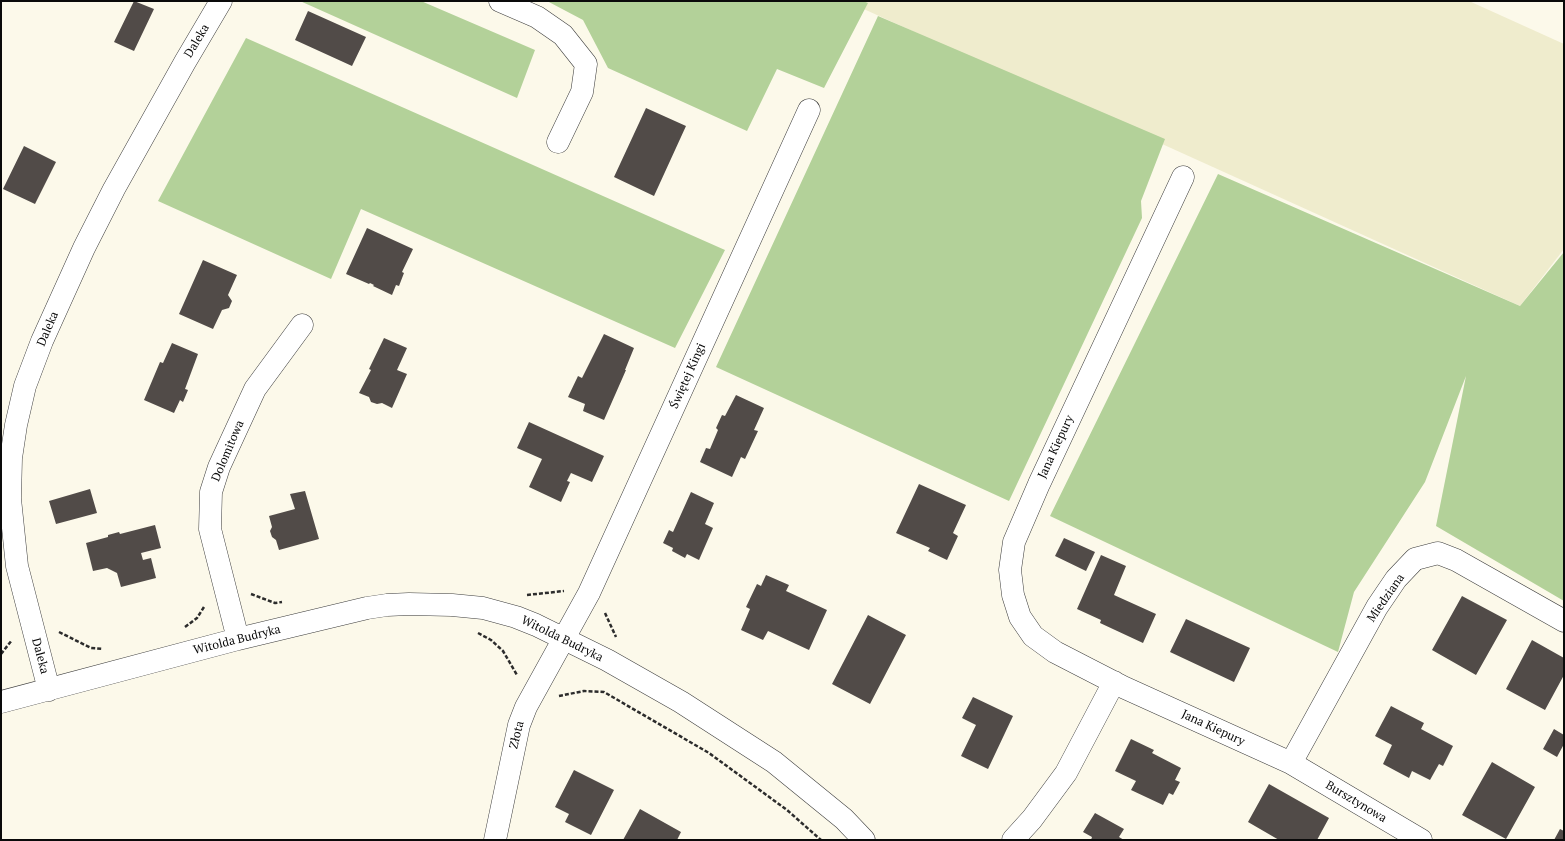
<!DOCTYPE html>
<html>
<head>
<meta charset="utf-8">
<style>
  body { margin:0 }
  #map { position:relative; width:1565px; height:841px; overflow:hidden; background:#fcf9ea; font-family:"PT Serif",serif }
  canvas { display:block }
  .frame { position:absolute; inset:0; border:2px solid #0a0a0a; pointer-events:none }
</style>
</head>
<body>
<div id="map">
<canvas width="1565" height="841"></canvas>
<div class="frame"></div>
</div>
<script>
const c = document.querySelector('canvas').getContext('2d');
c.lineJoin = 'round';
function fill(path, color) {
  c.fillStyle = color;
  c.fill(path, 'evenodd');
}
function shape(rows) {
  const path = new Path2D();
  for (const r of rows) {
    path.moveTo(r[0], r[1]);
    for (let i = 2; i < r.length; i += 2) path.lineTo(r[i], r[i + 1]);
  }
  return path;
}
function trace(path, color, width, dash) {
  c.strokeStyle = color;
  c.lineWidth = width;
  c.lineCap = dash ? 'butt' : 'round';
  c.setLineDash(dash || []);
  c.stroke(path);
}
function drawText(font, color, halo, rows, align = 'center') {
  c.font = font + ' "PT Serif",serif';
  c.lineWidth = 4;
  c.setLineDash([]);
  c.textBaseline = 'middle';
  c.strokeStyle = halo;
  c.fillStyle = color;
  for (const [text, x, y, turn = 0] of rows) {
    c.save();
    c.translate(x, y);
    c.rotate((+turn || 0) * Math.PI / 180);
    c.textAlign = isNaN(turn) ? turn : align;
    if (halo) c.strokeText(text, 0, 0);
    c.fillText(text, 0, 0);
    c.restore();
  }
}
const farmland = shape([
  [846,1,1469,1,1564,44,1564,249,1520,306]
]);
const forest = shape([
  [300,1,421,1,535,50,517,98],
  [547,1,863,1,868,3,824,88,777,69,747,131,608,68,583,20],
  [878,16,1165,139,1141,201,1142,218,1009,501,716,367],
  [246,38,725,250,675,348,361,209,331,279,158,201],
  [1218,174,1520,306,1564,252,1564,601,1436,526,1466,376,1425,482,1354,592,1338,652,1050,516]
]);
const building = shape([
  [134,1,154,9,134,51,114,42],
  [308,11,366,37,352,66,295,40],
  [646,108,686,126,654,196,614,177],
  [24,146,56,162,35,204,3,189],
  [367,228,413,249,402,272,404,273,399,286,396,285,392,295,373,286,374,285,370,283,369,284,346,274],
  [203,260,237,275,228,295,232,301,229,308,222,310,213,329,179,314],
  [604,334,634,348,625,370,626,370,604,420,583,411,585,404,568,397,578,376,582,378],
  [384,338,407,348,397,370,407,374,392,408,382,403,377,404,371,402,369,397,359,393,371,370,369,369],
  [172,343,198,354,185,389,188,390,183,402,180,400,174,413,144,400,160,362,163,363],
  [736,395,764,408,754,430,758,431,745,459,741,457,732,477,700,462,706,448,710,449,718,430,716,428,722,415,725,416],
  [529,422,604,456,592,482,571,473,567,481,570,482,561,502,529,487,542,459,517,448],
  [919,484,966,505,953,533,958,536,947,560,928,551,930,548,896,533],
  [90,489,97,513,56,524,49,501],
  [305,491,319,539,279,550,276,540,272,537,270,531,272,527,269,516,295,509,290,494],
  [691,492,714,503,705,524,713,528,699,560,687,554,685,558,672,551,673,548,663,543,669,530,673,532],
  [155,525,161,548,141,553,143,560,151,558,156,578,121,587,117,573,107,568,93,571,86,543,108,537,108,535,119,532,120,534],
  [1064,538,1095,552,1086,571,1055,556],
  [1101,555,1126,566,1114,595,1156,614,1143,643,1100,623,1101,620,1077,609],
  [766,575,789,585,786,591,827,610,809,650,768,631,763,640,741,630,750,609,746,607,757,584,761,586],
  [1462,596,1507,620,1476,675,1432,650],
  [868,615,906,635,870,704,832,684],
  [1186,619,1250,648,1234,682,1170,652],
  [1532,640,1564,658,1564,675,1545,710,1506,689],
  [973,697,1013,716,988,769,961,756,976,725,962,718],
  [1391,706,1424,723,1421,729,1453,746,1443,766,1439,764,1430,780,1412,771,1409,778,1383,764,1392,745,1375,736],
  [1554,729,1564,735,1564,744,1557,757,1543,749],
  [1131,739,1154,750,1152,753,1181,768,1175,780,1180,782,1173,795,1169,793,1163,805,1131,790,1136,781,1115,771],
  [1492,762,1535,787,1506,839,1462,815],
  [574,770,614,790,591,835,565,822,569,814,555,807],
  [1269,784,1329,818,1317,840,1279,840,1248,822],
  [640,809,681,832,677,840,623,840],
  [1095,813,1124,829,1119,837,1124,840,1091,840,1092,837,1083,832],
  [1560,829,1564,831,1564,840,1554,840]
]);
const path = shape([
  [251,594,275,603,282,602],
  [527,595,564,591],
  [605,613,616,637],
  [185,627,197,618,204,607],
  [59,632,91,648,103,649],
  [478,633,491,640,503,651,517,675],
  [1,654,12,640],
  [559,696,584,691,604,692,709,753,787,810,821,840]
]);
const minor = shape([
  [500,1,537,17,563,35,586,64,582,92,558,142],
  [1183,177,1039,484,1014,542,1010,570,1013,595,1020,617,1033,636,1055,652,1123,687,1291,763,1421,840],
  [238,639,210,529,211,492,219,467,255,389,302,325],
  [49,690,17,566,10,499,11,458,16,425,25,386,42,341,84,248,114,189,185,62,221,1],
  [1,702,238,639,367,608,387,605,409,604,452,605,483,608,516,617,536,625,607,660,681,702,774,762,844,819,864,840],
  [1291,763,1377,607,1396,579,1415,559,1438,553,1456,560,1564,621],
  [495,840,519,725,526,707,589,593,809,110],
  [1013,840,1032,819,1066,773,1114,682]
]);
const streetNames = [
  ["Daleka",197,41,-59],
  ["Daleka",48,329,-67],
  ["Świętej Kingi",688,376,-66],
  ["Jana Kiepury",1056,447,-65],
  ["Dolomitowa",228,451,-67],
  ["Miedziana",1386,598,-55],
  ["Witolda Budryka",562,639,26],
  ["Witolda Budryka",237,640,-14],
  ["Daleka",40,656,75],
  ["Jana Kiepury",1213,728,25],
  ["Złota",517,735,-76],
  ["Bursztynowa",1356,802,31]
];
fill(farmland, '#efeccd');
fill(forest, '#b3d199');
fill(building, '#514b48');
trace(minor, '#3d3d3d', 23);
trace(path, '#2c2c2c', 2.5, [4, 2]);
trace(minor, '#fff', 22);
drawText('12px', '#0a0a0a', '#fff', streetNames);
</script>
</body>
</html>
